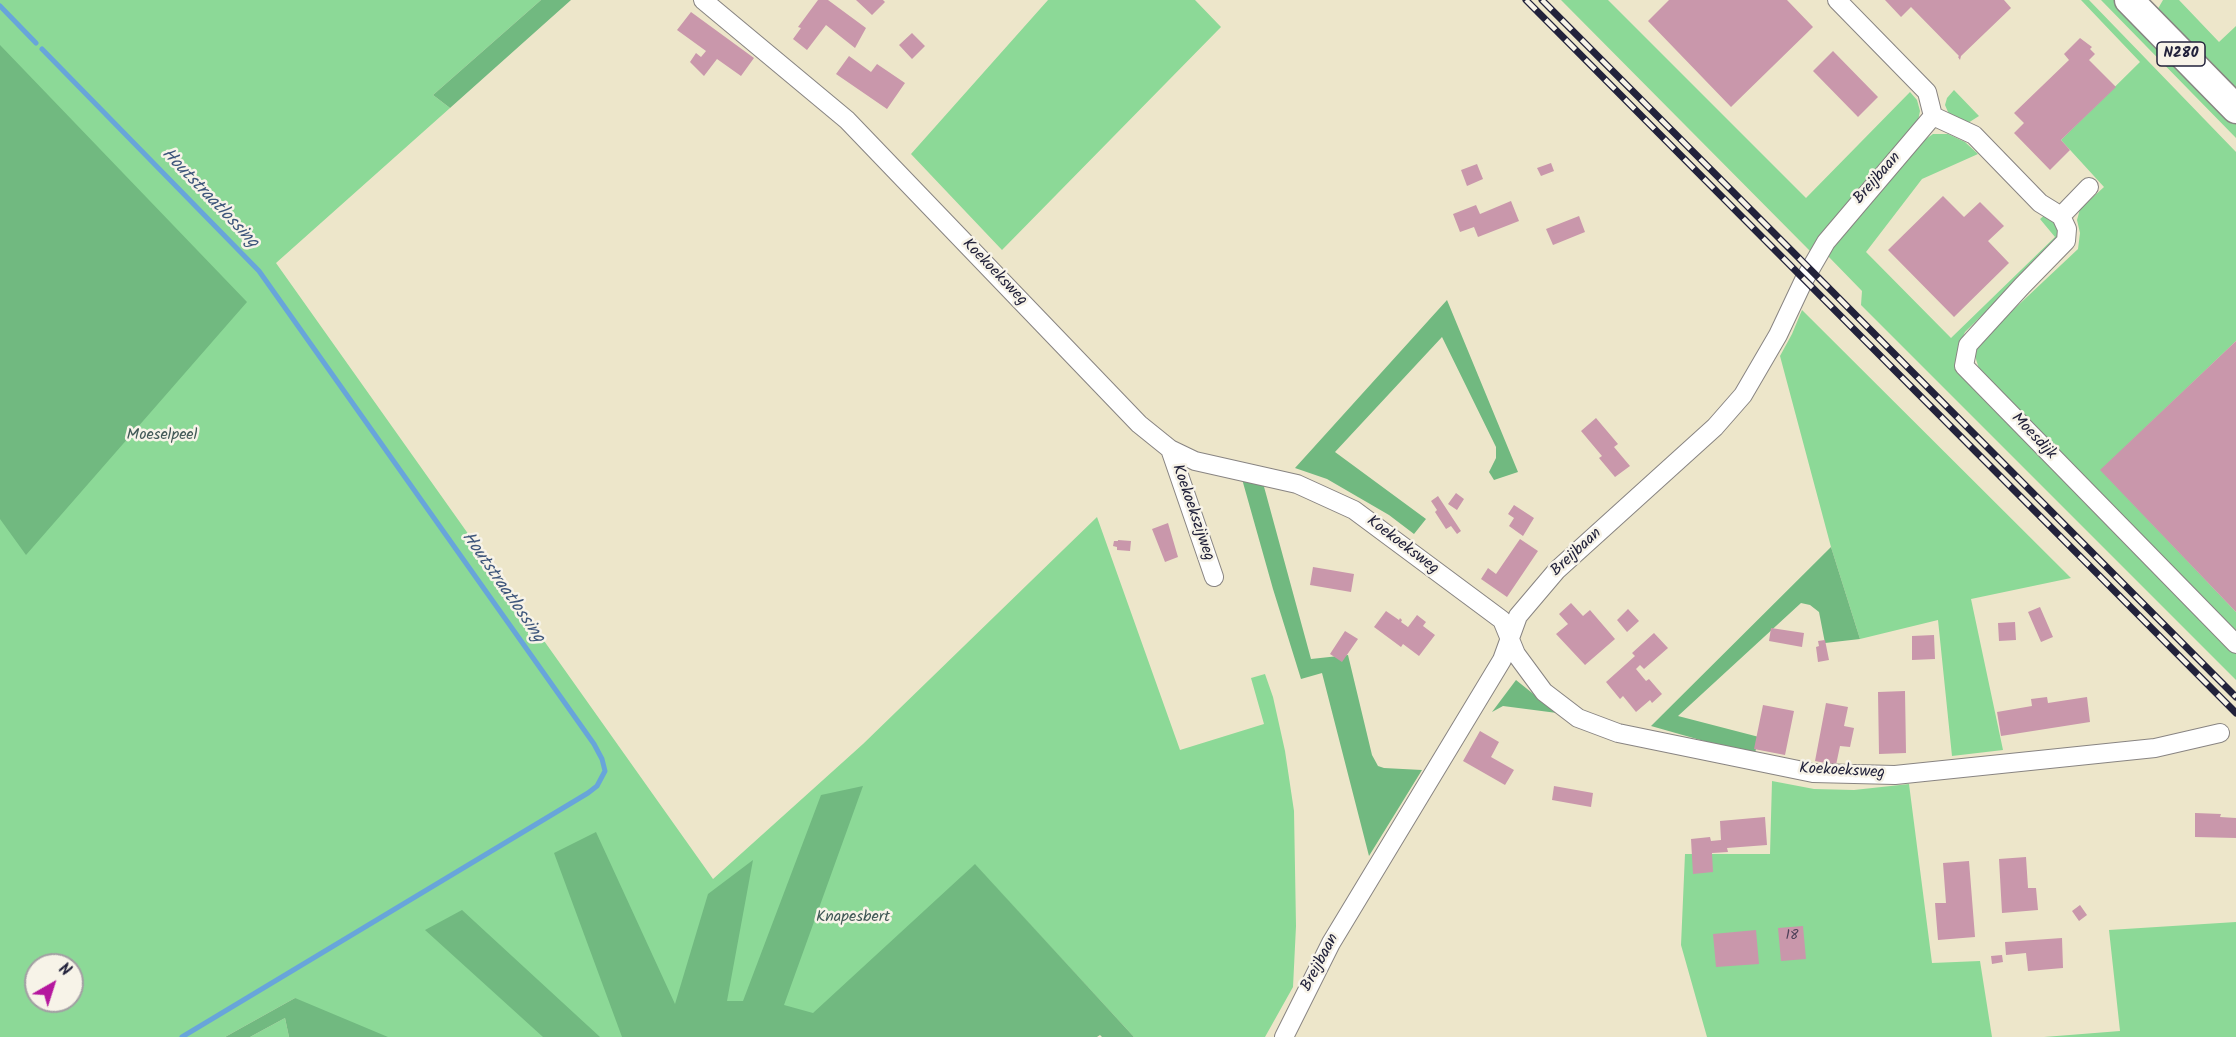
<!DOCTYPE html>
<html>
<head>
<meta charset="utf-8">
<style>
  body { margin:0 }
  #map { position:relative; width:2236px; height:1037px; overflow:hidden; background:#ede6ca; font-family:Kalam,sans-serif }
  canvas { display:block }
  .north { position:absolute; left:24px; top:953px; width:60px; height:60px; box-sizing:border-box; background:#f7f3e8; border:2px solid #a29fa3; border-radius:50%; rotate:39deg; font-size:16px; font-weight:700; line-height:24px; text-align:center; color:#22223b }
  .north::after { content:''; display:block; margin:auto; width:21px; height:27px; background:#b5179e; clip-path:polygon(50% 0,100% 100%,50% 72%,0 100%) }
</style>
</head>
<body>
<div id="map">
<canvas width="2236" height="1037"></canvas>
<div class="north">N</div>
</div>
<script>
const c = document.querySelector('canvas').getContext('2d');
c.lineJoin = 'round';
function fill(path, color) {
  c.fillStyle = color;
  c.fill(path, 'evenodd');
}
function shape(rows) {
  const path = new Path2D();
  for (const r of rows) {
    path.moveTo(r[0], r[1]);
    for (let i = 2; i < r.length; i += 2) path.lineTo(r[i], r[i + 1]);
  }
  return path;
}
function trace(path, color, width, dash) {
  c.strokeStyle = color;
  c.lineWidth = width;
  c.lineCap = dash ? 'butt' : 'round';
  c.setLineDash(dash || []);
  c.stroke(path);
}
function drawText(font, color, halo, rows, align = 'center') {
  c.font = font + ' Kalam,sans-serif';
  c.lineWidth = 5;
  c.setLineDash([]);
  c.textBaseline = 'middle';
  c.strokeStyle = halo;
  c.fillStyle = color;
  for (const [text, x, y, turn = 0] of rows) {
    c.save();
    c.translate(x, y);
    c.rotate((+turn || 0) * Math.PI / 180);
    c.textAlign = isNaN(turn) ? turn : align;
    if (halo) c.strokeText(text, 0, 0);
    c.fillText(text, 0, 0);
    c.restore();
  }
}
const green = shape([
  [0,0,541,0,433,95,450,108,276,263,713,879,863,744,1097,517,1180,750,1264,724,1251,678,1265,674,1273,697,1285,751,1294,811,1296,926,1293,987,1265,1037,1134,1037,975,865,970,869,1088,1037,309,1037,295,998,225,1037,0,1037],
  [36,965,72,965,72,1001,36,1001],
  [1048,0,1195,0,1221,27,1002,250,911,154],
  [1561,0,1608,0,1806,198,1910,92,1917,100,1920,111,1918,121,1869,176,1810,251],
  [2081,0,2089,0,2236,152,2236,341,2101,470,2236,612,2236,637,1980,372,1975,356,1978,343,2078,249,2080,233,2077,220,2080,209,2104,187,2061,140,2140,62],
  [2101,0,2116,0,2236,123,2236,138],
  [2163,0,2179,0,2219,42,2236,26,2236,95,2156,12],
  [1954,90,1979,116,1968,123,1957,120,1948,112,1945,105,1947,98],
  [1933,134,1948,134,1965,142,1978,154,1922,179,1866,252,1951,338,2055,237,2040,219,2046,214,2057,221,2058,241,1965,332,1959,346,1957,357,2236,651,2236,680,1861,305,1862,291,1827,255,1844,231,1923,141],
  [1802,310,2071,578,1971,599,2003,750,1952,756,1938,620,1860,639,1831,547,1780,356,1792,334],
  [1772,781,1814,789,1854,790,1909,784,1932,963,1980,961,1992,1037,1707,1037,1681,945,1685,854,1770,854],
  [2236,922,2236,1037,2044,1037,2120,1031,2109,930],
  [285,1018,289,1037,250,1037]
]);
const forest = shape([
  [541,0,571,0,450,108,433,95],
  [0,45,247,302,26,555,0,519],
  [1447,300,1518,472,1494,480,1489,472,1496,458,1496,447,1442,337,1335,452,1426,519,1414,534,1389,515,1327,479,1295,468],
  [1242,479,1263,483,1311,659,1348,655,1372,755,1378,766,1384,768,1422,770,1369,856,1322,673,1301,679,1273,589],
  [1831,547,1860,639,1825,643,1819,612,1810,605,1801,603,1678,716,1759,737,1755,753,1718,745,1651,726],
  [1516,680,1557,713,1503,706,1492,712],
  [863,786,784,1005,813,1013,975,864,1134,1037,1102,1037,1100,1035,1097,1037,622,1037,554,853,596,832,675,1004,708,894,753,860,727,1001,743,1001,821,795],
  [462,910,600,1037,543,1037,425,930],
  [295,998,388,1037,289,1037,285,1018,250,1037,225,1037]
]);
const stream = shape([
  [0,6,36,43],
  [42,49,259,271,594,744,602,759,605,771,597,786,588,793,182,1037]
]);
const building = shape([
  [818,0,828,0,866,28,855,48,826,25,807,50,793,39,801,28,798,27],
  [856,0,883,0,885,2,872,15],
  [1669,0,1787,0,1813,27,1731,107,1648,21],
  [1885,0,2004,0,2011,8,1961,56,1960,60,1958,57,1959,56,1911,7,1901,17],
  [691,12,754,58,741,76,717,59,704,76,690,62,696,53,701,57,706,51,677,30],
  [912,33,925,46,912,59,899,45],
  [2080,38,2092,47,2090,49,2095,54,2089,60,2116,87,2061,140,2070,150,2050,170,2014,133,2024,123,2014,113,2069,60,2064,54],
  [1833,51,1878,97,1858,117,1813,71],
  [849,56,871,72,877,64,905,83,887,109,836,74],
  [1551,163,1554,171,1541,176,1537,168],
  [1477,164,1483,179,1467,186,1461,170],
  [1943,196,1964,217,1980,202,2004,226,1988,241,2009,263,1954,317,1888,250],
  [1511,201,1519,221,1478,237,1474,227,1460,232,1453,214,1476,205,1480,214],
  [1579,216,1585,232,1553,245,1546,229],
  [2236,341,2236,612,2100,470],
  [1596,418,1618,444,1614,447,1630,466,1615,477,1599,458,1602,456,1581,431],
  [1456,493,1464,499,1457,510,1448,504],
  [1438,496,1461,531,1457,534,1451,526,1446,529,1435,512,1437,510,1431,501],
  [1514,505,1534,518,1523,536,1509,526,1514,518,1508,514],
  [1168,523,1178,557,1165,562,1152,529],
  [1520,539,1538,551,1507,597,1481,579,1488,568,1496,574],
  [1118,540,1131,541,1130,551,1117,550,1117,547,1113,546,1114,541,1118,541],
  [1313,567,1354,574,1351,592,1310,585],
  [1571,603,1583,616,1590,610,1615,639,1585,665,1556,634,1568,624,1559,614],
  [2040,607,2053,637,2041,642,2028,612],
  [1628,609,1639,621,1627,632,1617,620],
  [1386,611,1399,620,1400,618,1402,620,1401,622,1408,627,1417,615,1426,622,1423,626,1435,635,1419,656,1403,644,1401,647,1374,627],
  [2015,622,2016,640,1999,641,1998,623],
  [1771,628,1804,633,1802,647,1769,641],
  [1345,631,1358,639,1342,662,1330,654],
  [1654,633,1668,648,1644,669,1640,665,1636,669,1646,681,1649,679,1662,694,1652,703,1650,700,1636,712,1623,696,1620,699,1606,682,1635,656,1632,653],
  [1934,635,1935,659,1912,660,1912,636],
  [1825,640,1829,660,1818,662,1816,647,1819,646,1818,641],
  [1905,691,1906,753,1879,754,1878,692],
  [2047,697,2048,703,2087,697,2090,722,2001,736,1997,712,2032,706,2031,699],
  [1826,703,1848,707,1844,726,1854,728,1850,747,1840,746,1836,765,1815,761],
  [1763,705,1794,711,1785,755,1754,749],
  [1480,731,1499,742,1491,757,1514,770,1505,785,1463,761],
  [1554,786,1593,793,1591,807,1552,800],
  [2195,813,2221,814,2220,817,2236,818,2236,838,2195,837],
  [1765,817,1767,845,1727,848,1728,852,1712,853,1713,872,1693,874,1691,839,1710,837,1711,841,1721,840,1720,821],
  [2026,857,2028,888,2036,888,2038,910,2002,913,1999,859],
  [1969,861,1975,937,1938,940,1935,903,1946,903,1943,863],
  [2080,905,2087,915,2079,921,2072,911],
  [1803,926,1806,959,1781,961,1778,928],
  [1756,930,1759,964,1716,967,1713,934],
  [2062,938,2063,968,2028,971,2026,953,2006,955,2005,942],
  [2002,955,2003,962,1992,964,1991,956]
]);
const minor = shape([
  [703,0,847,120,1139,424,1170,449,1195,461,1297,484,1354,510,1502,620,1516,654,1544,692,1578,718,1618,733,1813,773,1895,775,2155,748,2220,733],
  [1837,0,1927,92,1933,116,1974,135,2040,203,2061,216,2089,187],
  [2061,216,2067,229,2066,241,2022,286,1968,345,1964,366,2236,644],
  [1170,449,1214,577],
  [1284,1037,1331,943,1502,660,1518,616,1557,570,1715,427,1743,395,1778,335,1804,280,1826,242,1933,116]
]);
const primary = shape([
  [2129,0,2236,109]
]);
const rail = shape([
  [1526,0,2236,713],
  [1542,0,2236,697]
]);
const numberNames = [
  ["18",1792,937]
];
const shields = [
  [2181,54,48]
];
const shieldNames = [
  ["N280",2181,54]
];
const streetNames = [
  ["Breijbaan",1878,179,-49],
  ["Koekoeksweg",994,273,46],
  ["Moesdijk",2033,437,46],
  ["Koekoekszijweg",1192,513,71],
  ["Koekoeksweg",1402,546,37],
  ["Breijbaan",1577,553,-43],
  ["Koekoeksweg",1842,772,3],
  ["Breijbaan",1321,963,-62]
];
const parkNames = [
  ["Moeselpeel",162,436],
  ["Knapesbert",853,918]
];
const waterNames = [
  ["Houtstraatlossing",209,199,46],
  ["Houtstraatlossing",502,588,55]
];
fill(green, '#8cd997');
fill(forest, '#71b980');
trace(stream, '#68a5da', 5);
fill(building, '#c997ab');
trace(minor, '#888482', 20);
trace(primary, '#888482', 31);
trace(minor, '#fff', 18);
trace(primary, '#fff', 28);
trace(rail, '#22223b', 7);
trace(rail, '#f7f3e8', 4.5, [14]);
drawText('14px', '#4c3f57', null, numberNames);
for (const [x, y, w] of shields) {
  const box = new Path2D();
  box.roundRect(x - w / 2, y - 12, w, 24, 4.5);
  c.fillStyle = '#f7f3e8';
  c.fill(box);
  trace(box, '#22223b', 1.5);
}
drawText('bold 15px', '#22223b', null, shieldNames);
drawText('16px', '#22223b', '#f7f3e8', streetNames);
drawText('16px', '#425957', '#f7f3e8', parkNames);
drawText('italic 18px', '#3e567b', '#f7f3e8', waterNames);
</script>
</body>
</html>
